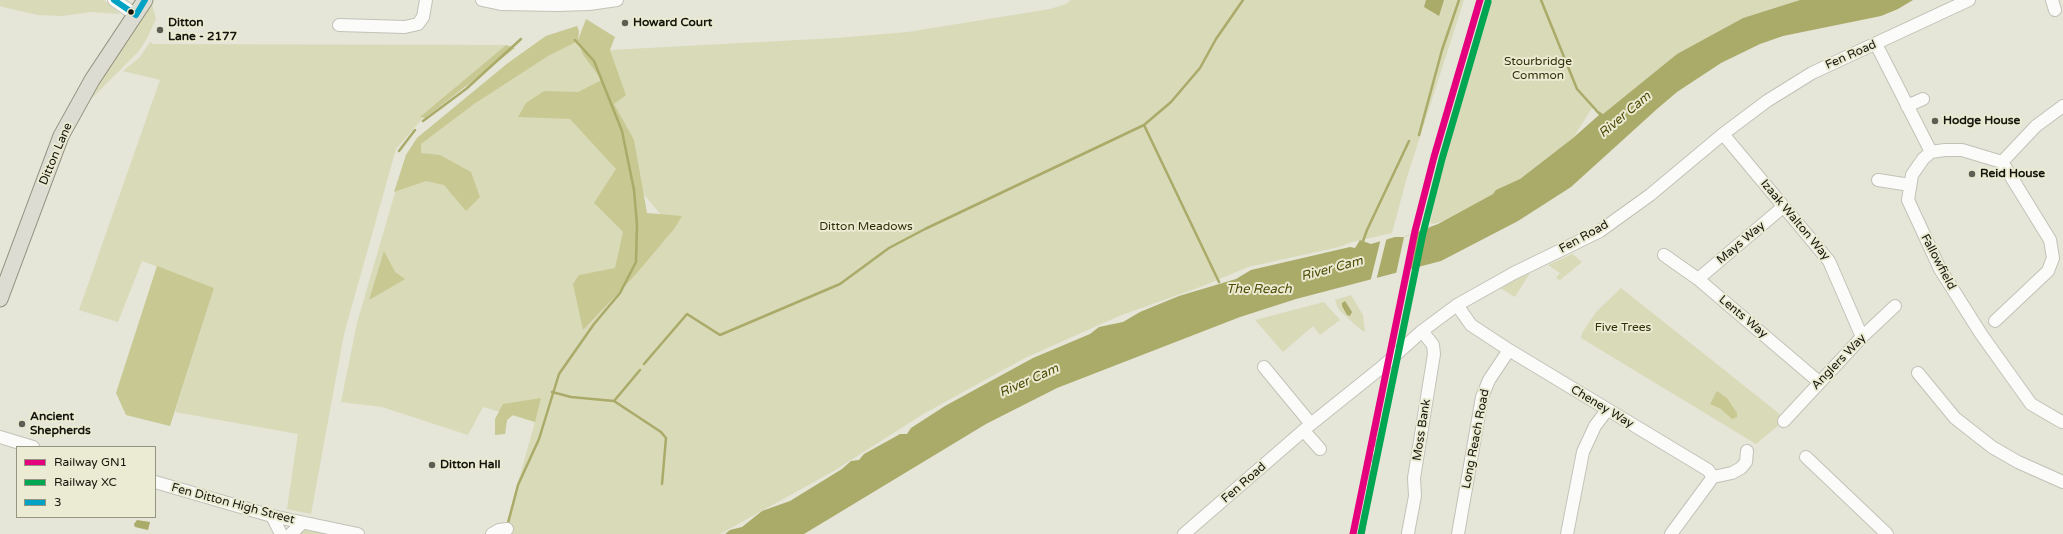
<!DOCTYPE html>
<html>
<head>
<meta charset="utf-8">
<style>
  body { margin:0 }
  #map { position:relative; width:2063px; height:534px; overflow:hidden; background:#e5e5d8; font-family:"Varela Round",sans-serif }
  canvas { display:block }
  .legend { position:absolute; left:16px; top:446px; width:140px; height:72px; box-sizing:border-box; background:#eaebd2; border:1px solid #959583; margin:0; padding:5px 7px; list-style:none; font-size:12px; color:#15150d }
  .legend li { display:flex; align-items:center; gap:8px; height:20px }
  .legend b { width:20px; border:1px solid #959583 }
</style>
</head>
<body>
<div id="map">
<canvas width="2063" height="534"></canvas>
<ul class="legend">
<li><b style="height:5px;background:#e5007d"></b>Railway GN1</li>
<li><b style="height:5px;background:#00a651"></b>Railway XC</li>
<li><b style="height:5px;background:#01a2c4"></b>3</li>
</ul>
</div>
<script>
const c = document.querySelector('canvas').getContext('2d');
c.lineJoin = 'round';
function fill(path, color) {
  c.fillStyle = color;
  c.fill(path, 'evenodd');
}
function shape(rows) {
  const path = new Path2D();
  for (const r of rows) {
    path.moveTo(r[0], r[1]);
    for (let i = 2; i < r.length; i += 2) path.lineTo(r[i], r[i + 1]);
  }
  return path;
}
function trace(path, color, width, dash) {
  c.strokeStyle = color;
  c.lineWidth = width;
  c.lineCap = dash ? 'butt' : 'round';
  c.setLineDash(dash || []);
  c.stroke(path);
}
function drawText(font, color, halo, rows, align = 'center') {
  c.font = font + ' "Varela Round",sans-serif';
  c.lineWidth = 4;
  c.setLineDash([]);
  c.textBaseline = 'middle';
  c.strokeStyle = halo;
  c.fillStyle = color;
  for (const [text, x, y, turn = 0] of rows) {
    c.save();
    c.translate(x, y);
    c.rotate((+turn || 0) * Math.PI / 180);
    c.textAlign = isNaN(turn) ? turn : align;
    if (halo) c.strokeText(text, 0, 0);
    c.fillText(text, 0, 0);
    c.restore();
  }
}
const green = shape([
  [0,0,104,0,120,14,90,12,62,16,38,15,3,7,0,6],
  [151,0,156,19,146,40,138,52,86,104,111,60],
  [1071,0,1464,0,1407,177,1392,233,1352,242,1339,247,1248,267,1203,286,1119,316,1025,358,925,413,832,472,720,534,500,534,504,532,535,422,483,407,468,435,382,407,341,402,357,323,406,155,417,138,508,63,546,36,577,26,578,42,583,55,603,80,626,95,610,50,836,38,908,32,1050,9,1066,4],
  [640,190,673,229,637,272],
  [1486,0,1800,0,1743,18,1677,54,1603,114,1592,108,1573,138,1520,179,1445,220,1433,224,1430,223,1445,155],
  [150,42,153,44,506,45,421,117,423,118,396,149,344,334,311,514,287,509,298,434,175,412,214,288,142,261,118,322,79,310,160,80,123,71,140,57],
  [1572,254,1582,262,1560,280,1556,278,1560,273,1548,265],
  [1530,273,1515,297,1500,288,1506,284],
  [1621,288,1786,419,1756,444,1581,338,1582,333,1596,312],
  [1351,295,1363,315,1365,332,1360,329,1341,312,1337,306,1335,300],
  [1324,302,1340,320,1320,335,1313,326,1283,352,1255,320],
  [302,529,329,534,296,534]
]);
const forest = shape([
  [586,19,615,37,610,50,626,95,614,104,634,140,647,213,682,216,674,229,636,274,583,330,573,284,579,275,615,268,623,232,594,203,616,169,570,119,518,117,526,103,544,91,578,92,602,80,583,55,578,41,548,56,474,104,421,144,421,153,440,155,471,172,480,197,466,211,444,185,426,181,394,192,406,155,417,138,508,63,546,36,577,26,579,31,578,40],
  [506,45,515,48,425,118,420,117],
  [384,251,395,272,405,279,369,300],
  [157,266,214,288,170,426,126,415,116,393],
  [1717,391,1727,398,1737,413,1737,417,1732,419,1721,409,1710,404],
  [541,398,535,422,513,415,507,420,505,434,495,435,495,419,503,404]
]);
const water = shape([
  [1426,0,1444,0,1439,16,1424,7],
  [1800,0,1913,0,1898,9,1881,16,1783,36,1760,44,1721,63,1677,92,1657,109,1571,187,1518,221,1441,261,1296,299,1240,317,1057,388,986,424,804,534,725,534,730,530,742,527,762,511,790,501,842,469,851,461,859,460,864,454,893,438,900,434,907,434,911,428,945,406,1033,358,1090,334,1099,327,1123,322,1140,312,1179,296,1236,279,1251,270,1350,247,1355,248,1360,240,1371,244,1395,237,1404,237,1438,224,1493,194,1496,190,1520,179,1573,138,1599,115,1595,111,1597,110,1603,114,1677,54,1743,18],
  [1345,301,1352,312,1350,316,1347,315,1342,306,1342,303],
  [137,520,150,522,148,530,135,527,134,524]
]);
const pier = shape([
  [1418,232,1410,270,1396,274,1404,237],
  [1387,237,1376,281,1370,283,1381,238]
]);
const stream = shape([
  [1541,0,1577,89,1596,110],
  [423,121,466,89,521,39],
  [1144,125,1219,282],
  [1419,135,1442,50,1459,0],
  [399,151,415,130],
  [1362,244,1367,230,1409,141],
  [644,364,687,314,720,335,840,284,889,248,925,229,1144,125,1171,102,1200,68,1216,39,1243,0],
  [552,392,571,397,614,401,640,370],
  [614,401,661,432,666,438,662,484],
  [508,523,518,485,539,439,559,374,594,324,620,293,636,262,637,225,634,190,622,131,594,61,575,40]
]);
const minor = shape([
  [114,0,136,15],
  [482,0,501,4,557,5,589,4,617,0],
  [2052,0,2055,10],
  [339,25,405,27,418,24,423,17,426,0],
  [1876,44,1931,152],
  [1907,106,1923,99],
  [1723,134,1829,261,1862,337],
  [2002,162,2036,126,2063,106],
  [1878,180,1910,185],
  [1664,255,1698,279,1819,382],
  [1698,279,1783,207],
  [1457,305,1471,325,1509,350,1708,470,1713,477],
  [1995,321,2048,271,2053,258,2050,240,2002,162,1962,150,1945,150,1931,152,1923,159,1912,175,1908,200,1940,269,1981,334,2031,404,2062,422],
  [1264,367,1311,424],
  [1918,373,1955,418,1992,447,2018,462,2063,482],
  [1784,421,1862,337,1895,306],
  [1304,431,1320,449],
  [0,437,33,447],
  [1806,457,1887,534],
  [1713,477,1732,473,1741,468,1746,462,1747,451],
  [155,482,272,516,358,534],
  [272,516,281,534],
  [1408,533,1415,496,1414,478,1434,354,1433,345,1422,331],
  [291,534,302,523],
  [492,534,499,530,507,529],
  [1184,534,1311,424,1382,367,1422,331,1457,305,1514,273,1600,231,1650,195,1723,134,1767,101,1812,73,1969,0],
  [1458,534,1482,397,1489,380,1509,350],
  [1567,534,1583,452,1595,426,1607,410],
  [1671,534,1713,477]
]);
const major = shape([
  [0,299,61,136,92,80,145,0]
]);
const rail = shape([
  [1363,534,1382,389]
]);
const bus1 = shape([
  [114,0,136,15,145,0]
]);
const rail1 = shape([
  [1353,534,1415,231,1434,157,1480,0]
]);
const rail2 = shape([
  [1361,534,1423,233,1442,159,1488,2]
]);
const markers = [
  [131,12,3.5,"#15150d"],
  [625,23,4,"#5e5e54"],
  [160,30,4,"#5e5e54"],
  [1935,121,4,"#5e5e54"],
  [1972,174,4,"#5e5e54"],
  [22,424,4,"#5e5e54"],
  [432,465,4,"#5e5e54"]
];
const poiNames = [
  ["Ditton",168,23],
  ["Lane - 2177",168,37],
  ["Howard Court",633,23],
  ["Hodge House",1943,121],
  ["Reid House",1980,174],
  ["Ancient",30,417],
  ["Shepherds",30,431],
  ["Ditton Hall",440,465]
];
const streetNames = [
  ["Fen Road",1851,55,-24],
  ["Ditton Lane",56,154,-67],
  ["Izaak Walton Way",1795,220,50],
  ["Fen Road",1584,237,-29],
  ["Mays Way",1741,243,-40],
  ["Fallowfield",1938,262,62],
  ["Lents Way",1743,317,40],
  ["Anglers Way",1839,362,-46],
  ["Cheney Way",1602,407,31],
  ["Moss Bank",1422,430,-81],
  ["Long Reach Road",1476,439,-79],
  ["Fen Road",1244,483,-41],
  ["Fen Ditton High Street",233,504,15]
];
const parkNames = [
  ["Stourbridge",1538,62],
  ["Common",1538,76],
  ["Ditton Meadows",866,227],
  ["Five Trees",1623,328]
];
const waterNames = [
  ["River Cam",1625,115,-40],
  ["River Cam",1332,269,-15],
  ["The Reach",1259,290],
  ["River Cam",1029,381,-24]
];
fill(green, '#d9dab8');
fill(forest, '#c8c892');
fill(water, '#aaaa69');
fill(pier, '#e5e5d8');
trace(stream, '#aaaa69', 2.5);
trace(minor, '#c2c2b8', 14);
trace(major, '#90907c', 17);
trace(minor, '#fbfbf9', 12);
trace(major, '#dcdcd3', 15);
trace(rail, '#b8b8b4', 4);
trace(rail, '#eaebd2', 2.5, [8]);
trace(bus1, '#01a2c4', 6);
trace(rail1, '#e5007d', 7);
trace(rail2, '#00a651', 7);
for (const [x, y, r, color] of markers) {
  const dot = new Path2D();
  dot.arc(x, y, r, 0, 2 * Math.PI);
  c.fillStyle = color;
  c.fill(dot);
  trace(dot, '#eaebd2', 1.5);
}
drawText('bold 12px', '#15150d', '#eaebd2', poiNames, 'left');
drawText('12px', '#15150d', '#eaebd2', streetNames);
drawText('12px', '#302f08', '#eaebd2', parkNames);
drawText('italic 13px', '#4e4c07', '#eaebd2', waterNames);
</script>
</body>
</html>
